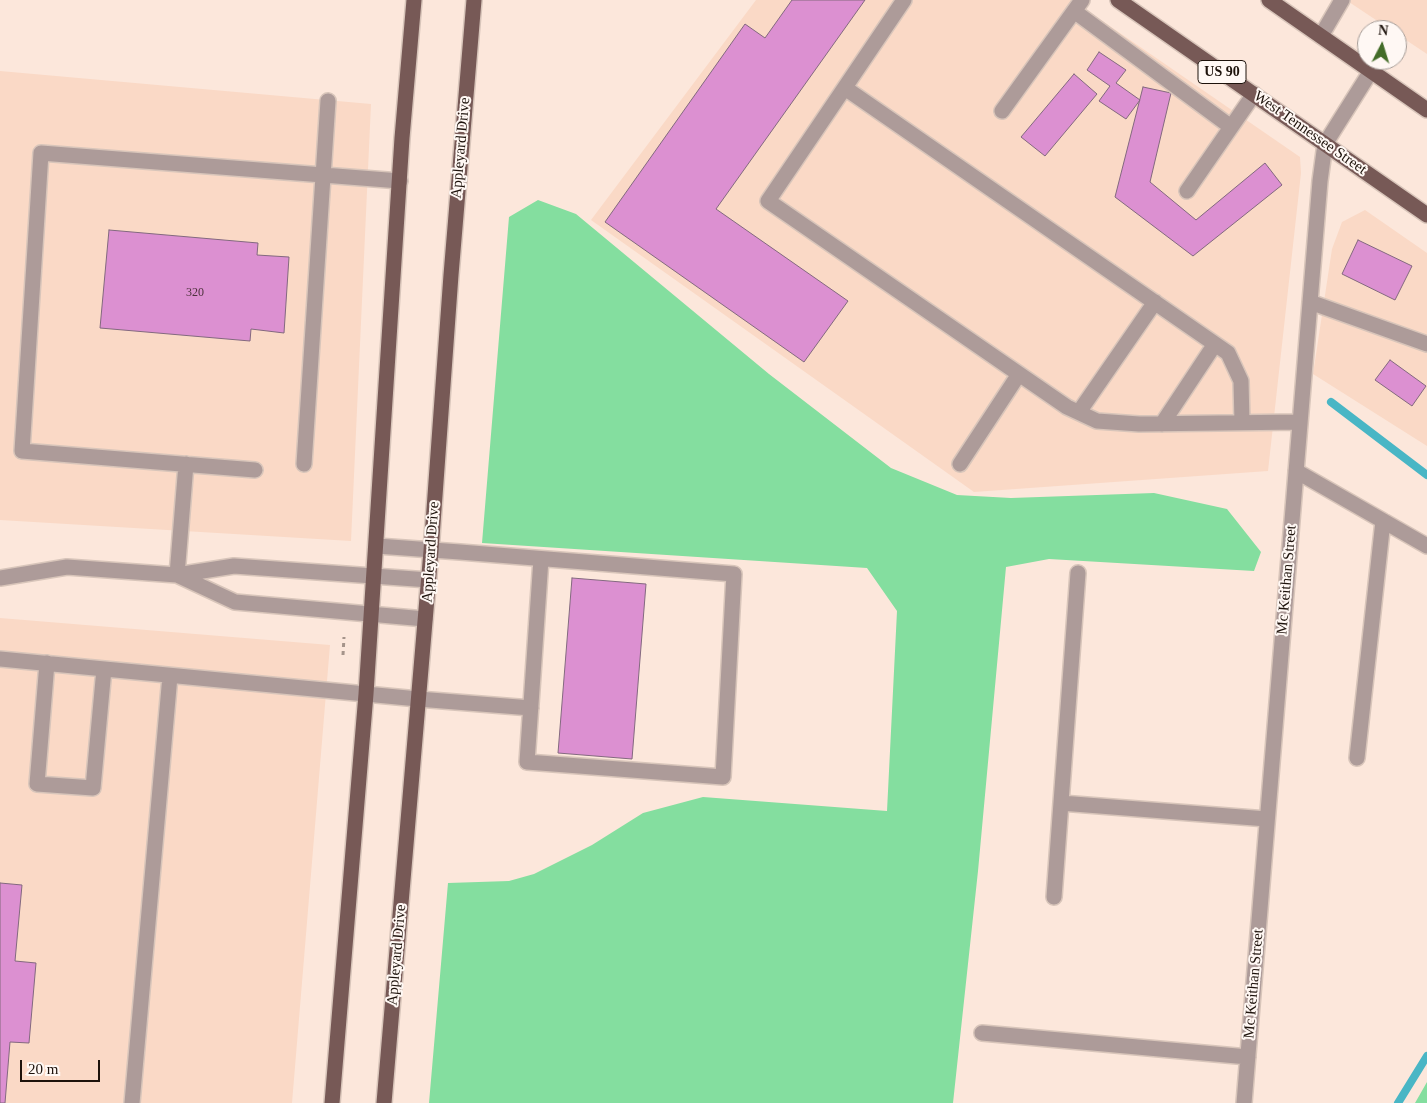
<!DOCTYPE html>
<html>
<head>
<meta charset="utf-8">
<style>
  body { margin:0 }
  #map { position:relative; width:1427px; height:1103px; overflow:hidden; background:#fce7db; font-family:Georgia,serif }
  canvas { display:block }
  .north { position:absolute; left:1357px; top:20px; width:50px; height:50px; box-sizing:border-box; background:#fff8f4; border:1px solid #a59c97; border-radius:50%; rotate:5deg; font-size:14px; font-weight:700; line-height:20px; text-align:center; color:#1d120b }
  .north::after { content:''; display:block; margin:auto; width:18px; height:22px; background:#436c28; clip-path:polygon(50% 0,100% 100%,50% 72%,0 100%) }
  .scale { position:absolute; left:20px; top:1060px; width:80px; height:22px; box-sizing:border-box; border:2px solid #1d120b; border-top:0; padding-left:6px; font-size:15px; line-height:18px; white-space:nowrap; color:#1d120b; -webkit-text-stroke:4px #fff8f4; paint-order:stroke }
</style>
</head>
<body>
<div id="map">
<canvas width="1427" height="1103"></canvas>
<div class="north">N</div>
<div class="scale">20 m</div>
</div>
<script>
const c = document.querySelector('canvas').getContext('2d');
c.lineJoin = 'round';
function fill(path, color) {
  c.fillStyle = color;
  c.fill(path, 'evenodd');
}
function shape(rows) {
  const path = new Path2D();
  for (const r of rows) {
    path.moveTo(r[0], r[1]);
    for (let i = 2; i < r.length; i += 2) path.lineTo(r[i], r[i + 1]);
  }
  return path;
}
function trace(path, color, width, dash) {
  c.strokeStyle = color;
  c.lineWidth = width;
  c.lineCap = dash ? 'butt' : 'round';
  c.setLineDash(dash || []);
  c.stroke(path);
}
function drawText(font, color, halo, rows, align = 'center') {
  c.font = font + ' Georgia,serif';
  c.lineWidth = 4;
  c.setLineDash([]);
  c.textBaseline = 'middle';
  c.strokeStyle = halo;
  c.fillStyle = color;
  for (const [text, x, y, turn = 0] of rows) {
    c.save();
    c.translate(x, y);
    c.rotate((+turn || 0) * Math.PI / 180);
    c.textAlign = isNaN(turn) ? turn : align;
    if (halo) c.strokeText(text, 0, 0);
    c.fillText(text, 0, 0);
    c.restore();
  }
}
const built = shape([
  [756,0,1072,0,1300,157,1301,173,1268,471,974,492,591,220],
  [1346,0,1427,0,1427,54,1397,34,1397,30,1391,30],
  [0,71,371,104,351,541,0,520],
  [1365,210,1427,253,1427,446,1313,374,1332,249,1342,222],
  [0,618,330,645,292,1103,0,1103]
]);
const green = shape([
  [538,200,576,214,769,374,891,468,957,495,1011,498,1154,493,1227,509,1261,552,1254,571,1049,559,1006,567,978,871,953,1103,429,1103,448,883,509,881,534,874,592,845,643,813,703,797,887,811,897,611,867,568,482,543,509,217],
  [1427,1082,1427,1103,1415,1103]
]);
const stream = shape([
  [1331,402,1427,475],
  [1398,1103,1427,1056]
]);
const building = shape([
  [792,0,865,0,716,209,848,301,804,362,605,222,745,24,765,38,792,0],
  [1099,52,1126,70,1116,83,1140,100,1126,119,1099,101,1110,86,1087,70,1099,52],
  [1074,74,1097,94,1045,156,1021,137,1074,74],
  [1143,87,1171,93,1150,182,1196,220,1265,163,1282,185,1193,256,1115,197,1143,87],
  [109,230,258,243,257,255,289,257,284,333,251,329,250,341,100,328,109,230],
  [1358,240,1412,266,1395,300,1342,274,1358,240],
  [1390,360,1426,386,1412,406,1375,380,1390,360],
  [572,578,646,584,632,759,558,753,572,578],
  [0,883,22,885,15,961,36,963,29,1043,10,1042,5,1103,0,1103,0,883]
]);
const path = shape([
  [343,655,344,637]
]);
const minor = shape([
  [904,0,768,201,1067,407,1097,421,1139,424,1300,422],
  [1074,11,1231,127],
  [1321,36,1342,0],
  [845,88,1228,353,1241,381,1242,422],
  [1002,111,1082,0],
  [1187,191,1254,94],
  [1310,302,1427,344],
  [1079,412,1155,302],
  [1162,424,1215,344],
  [304,464,328,101],
  [960,464,1019,374],
  [255,470,22,451,41,153,400,181],
  [1296,471,1427,546],
  [377,546,460,552,734,574,723,777,527,762,541,559],
  [177,575,235,602,425,619],
  [177,575,186,464],
  [0,578,67,567,177,575,234,566,429,580],
  [0,659,418,699,531,708],
  [47,663,37,784,93,788,104,669],
  [1357,758,1383,521],
  [1061,803,1267,819],
  [1054,897,1078,573],
  [982,1033,1248,1057],
  [132,1103,170,676],
  [1244,1103,1320,181,1325,144,1371,71]
]);
const major = shape([
  [1118,0,1427,215],
  [1269,0,1427,110],
  [332,1103,366,694,402,138,414,0],
  [384,1103,431,551,451,275,474,0]
]);
const numberNames = [
  ["320",195,293]
];
const shields = [
  [1222,72,48]
];
const shieldNames = [
  ["US 90",1222,72]
];
const streetNames = [
  ["West Tennessee Street",1310,133,35],
  ["Appleyard Drive",461,148,-85],
  ["Appleyard Drive",431,552,-86],
  ["Mc Keithan Street",1287,580,-85],
  ["Appleyard Drive",397,955,-85],
  ["Mc Keithan Street",1254,984,-85]
];
fill(built, '#fad9c6');
fill(green, '#84de9f');
trace(stream, '#49b6c5', 8);
fill(building, '#dc90d1');
trace(building, '#83697f', 1);
trace(minor, '#d8c5ba', 18);
trace(major, '#d8c5ba', 18);
trace(path, '#a5948a', 3, [4, 4]);
trace(minor, '#ad9b99', 15);
trace(major, '#775956', 15);
drawText('12px', '#4d323c', null, numberNames);
for (const [x, y, w] of shields) {
  const box = new Path2D();
  box.roundRect(x - w / 2, y - 11.5, w, 23, 4);
  c.fillStyle = '#fff8f4';
  c.fill(box);
  trace(box, '#1d120b', 1);
}
drawText('bold 14px', '#1d120b', null, shieldNames);
drawText('15px', '#1d120b', '#fff8f4', streetNames);
</script>
</body>
</html>
